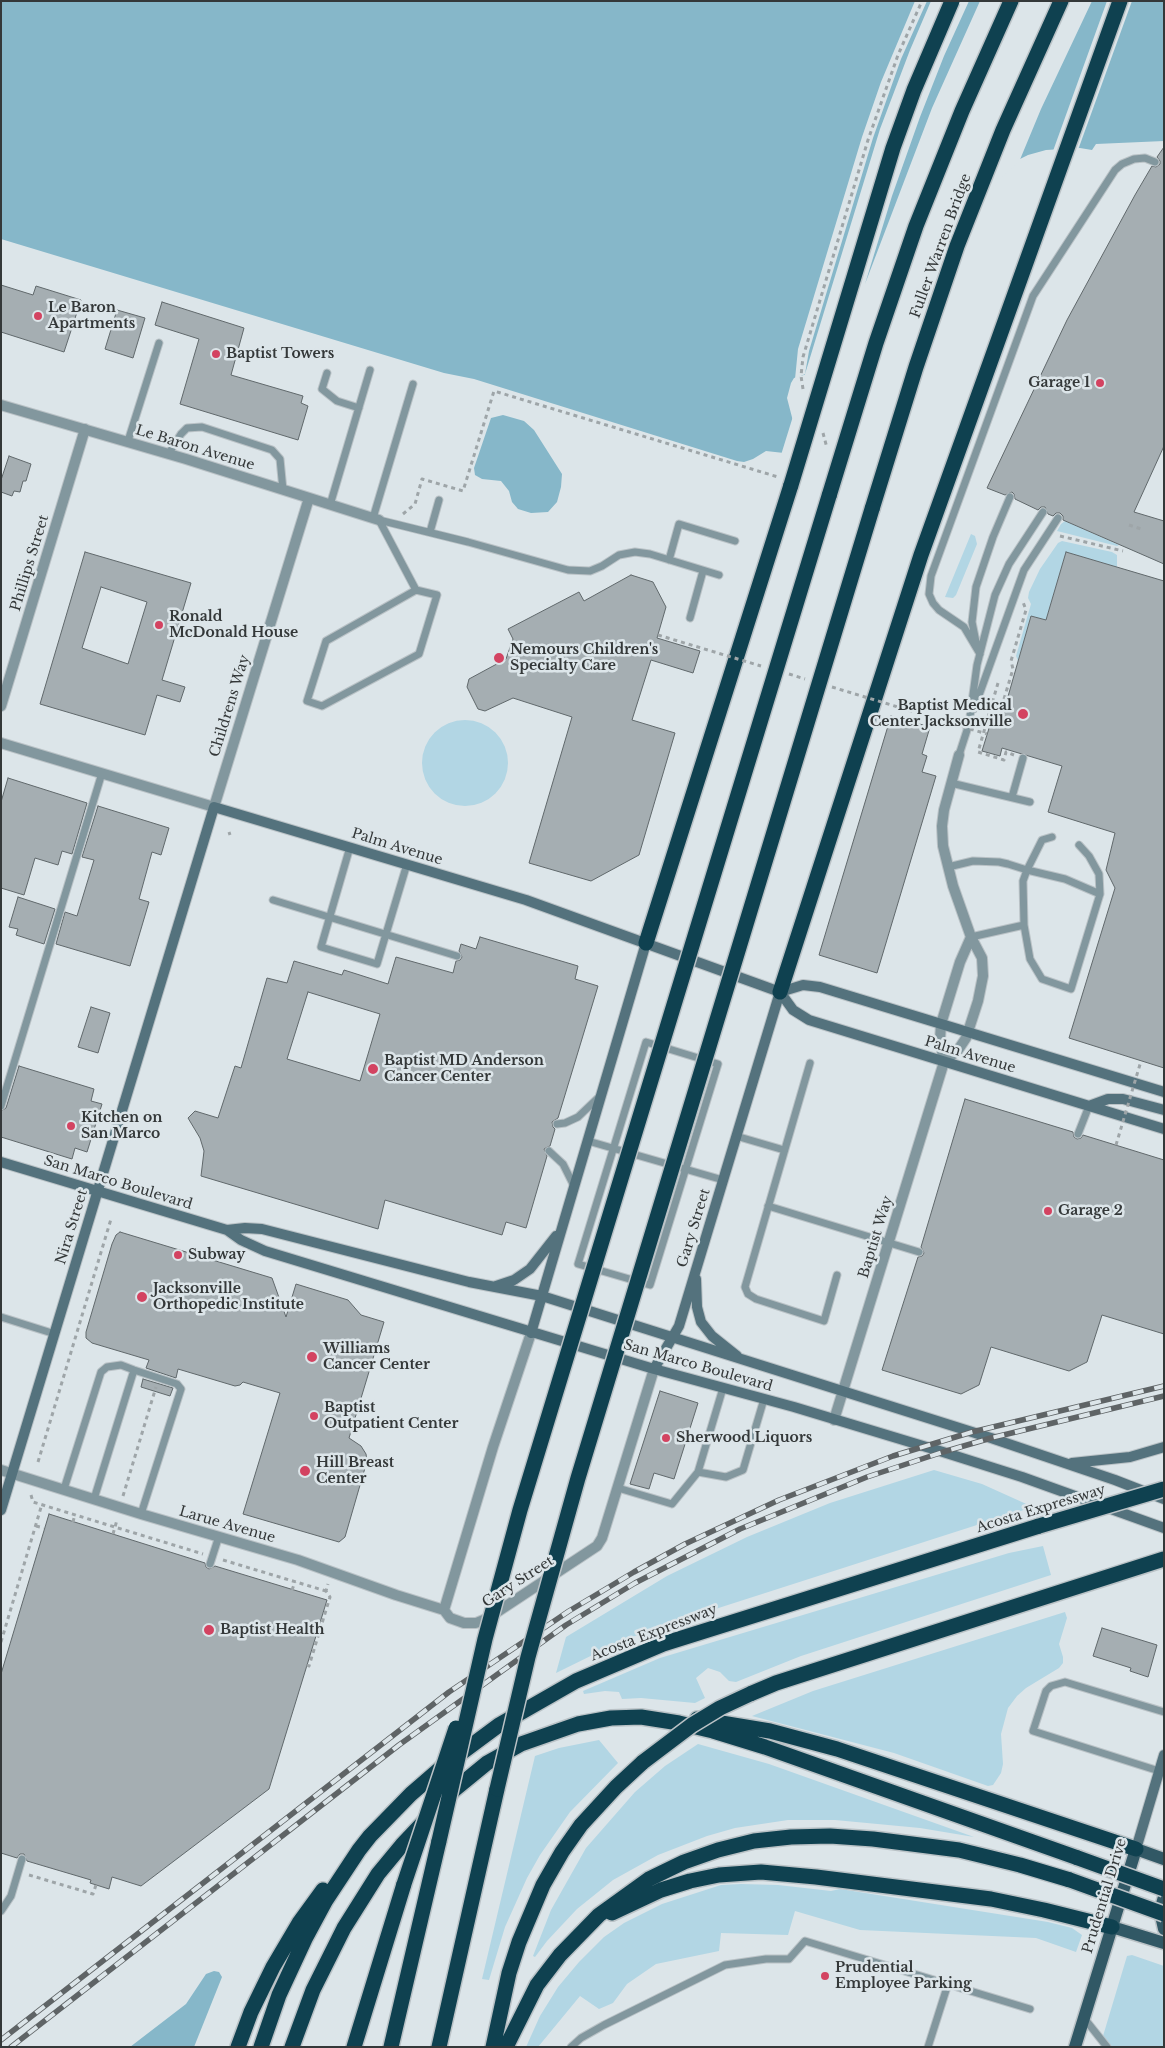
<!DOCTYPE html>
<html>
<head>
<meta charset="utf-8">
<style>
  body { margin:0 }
  #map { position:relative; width:1165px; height:2048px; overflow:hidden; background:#dce5e9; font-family:"Libre Baskerville",serif }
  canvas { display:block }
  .frame { position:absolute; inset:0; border:2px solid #343839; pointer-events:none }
</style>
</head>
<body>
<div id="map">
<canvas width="1165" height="2048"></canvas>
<div class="frame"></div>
</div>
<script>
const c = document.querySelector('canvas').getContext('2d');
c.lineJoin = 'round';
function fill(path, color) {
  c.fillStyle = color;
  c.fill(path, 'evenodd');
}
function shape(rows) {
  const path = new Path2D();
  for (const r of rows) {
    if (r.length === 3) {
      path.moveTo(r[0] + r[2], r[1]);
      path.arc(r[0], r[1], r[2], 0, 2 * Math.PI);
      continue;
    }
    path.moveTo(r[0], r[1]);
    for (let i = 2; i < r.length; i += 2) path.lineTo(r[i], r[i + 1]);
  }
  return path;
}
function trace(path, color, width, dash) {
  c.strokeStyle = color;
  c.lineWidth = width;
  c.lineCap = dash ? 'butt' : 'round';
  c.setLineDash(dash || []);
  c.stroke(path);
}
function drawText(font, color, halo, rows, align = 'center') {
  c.font = font + ' "Libre Baskerville",serif';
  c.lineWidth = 5;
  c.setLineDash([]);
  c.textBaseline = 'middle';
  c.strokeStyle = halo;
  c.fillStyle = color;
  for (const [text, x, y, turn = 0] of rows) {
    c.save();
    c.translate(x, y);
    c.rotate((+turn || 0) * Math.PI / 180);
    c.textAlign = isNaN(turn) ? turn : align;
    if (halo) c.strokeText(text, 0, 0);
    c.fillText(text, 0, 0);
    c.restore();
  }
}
const green = shape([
  [1065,521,1119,545,1117,546,1057,531,1061,524],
  [971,534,975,536,977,544,956,595,953,598,945,597],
  [1062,541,1112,552,1117,555,1117,567,1066,552,1046,620,1031,616,1018,661,1016,656,1031,604,1028,598,1029,592,1040,569,1058,543],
  [465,763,43],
  [934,1470,982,1484,1033,1507,650,1630,615,1644,556,1673,566,1637,667,1576,747,1537,830,1503],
  [1043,1546,1051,1575,801,1656,736,1682,729,1681,720,1672,708,1668,696,1678,705,1698,695,1703,641,1698,622,1699,619,1692,605,1691,584,1694,583,1691,660,1658,1009,1553],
  [1065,1612,1067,1618,1059,1644,1063,1657,1063,1663,1059,1668,1026,1688,1017,1696,1008,1708,1001,1734,1003,1764,1001,1773,993,1785,988,1786,894,1753,752,1716,813,1691],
  [599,1740,618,1763,570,1812,540,1855,527,1878,505,1927,489,1980,482,1979,535,1756,559,1748],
  [698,1744,769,1764,974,1837,920,1828,835,1820,788,1820,735,1828,707,1836,658,1855,613,1880,577,1909,547,1941,535,1957,533,1956,551,1910,586,1848,635,1792,665,1766],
  [741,1884,778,1885,831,1891,840,1889,1048,1922,1072,1928,1082,1935,1076,1952,1036,1938,860,1930,795,1911,788,1935,721,1933,719,1951,656,1964,627,1984,613,2003,599,2009,580,1996,538,2047,526,2047,540,2016,558,1987,579,1962,604,1937,624,1923,662,1904,721,1885],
  [1132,1955,1164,1966,1164,2047,1093,2047,1100,2046,1127,1956]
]);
const water = shape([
  [1,1,1164,1,1164,141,1096,144,1092,150,1080,148,1046,150,1028,155,1016,161,807,374,794,378,791,383,787,398,794,425,784,453,766,451,753,459,744,462,737,461,474,379,444,373,1,239],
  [503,415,524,421,534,430,562,474,561,487,557,502,548,512,531,513,518,509,512,502,509,491,501,481,482,479,475,475,474,468,491,418],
  [214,1971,219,1972,222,1977,194,2047,130,2047,186,2004,206,1974]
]);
const pier = shape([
  [915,1,927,1,901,59,873,138,809,351,805,374,880,129,910,50,931,1,969,1,944,56,920,117,892,196,865,284,932,108,980,1,1092,1,1041,109,1019,162,1001,178,846,379,840,384,832,386,822,383,813,378,805,376,805,374,795,379,798,349,862,137,881,82],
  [1107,1,1132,1,1078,150,1053,151],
  [794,413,797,425,795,442,789,454,781,455]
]);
const building = shape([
  [1164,147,1164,446,1134,512,1164,521,1164,564,1063,520,1063,516,1060,513,1056,513,1053,516,1048,514,1045,507,1041,507,1038,510,1015,499,1014,494,1012,492,1005,495,987,488,1067,320,1135,195,1152,166,1156,167,1160,164,1160,161,1157,157,1164,147],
  [1,285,33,295,36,286,81,300,64,352,1,332,1,285],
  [162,302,244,328,231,375,303,396,301,403,308,406,298,440,180,404,199,339,155,325,162,302],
  [117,310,145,318,133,358,105,349,117,310],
  [9,456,31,464,26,481,23,481,20,492,14,491,12,496,1,492,1,480,9,456],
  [85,552,191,583,162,680,185,687,180,702,157,695,145,735,40,704,85,552],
  [101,587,147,602,128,664,82,648,101,587],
  [1066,552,1164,581,1164,1068,1069,1038,1115,888,1106,870,1115,833,1048,812,1062,766,1002,748,1000,756,982,751,990,725,999,728,1031,616,1046,620,1066,552],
  [631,575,653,582,666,607,657,638,700,651,693,673,651,660,632,720,675,733,639,855,591,881,529,863,572,717,513,698,485,711,478,709,467,687,469,679,506,659,513,639,508,629,579,592,584,601,631,575],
  [891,716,930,727,922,754,927,756,922,772,936,776,877,973,819,955,891,716],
  [8,778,87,803,72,854,62,851,58,865,35,858,24,895,1,888,1,802,8,778],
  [98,806,169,828,161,855,152,852,139,899,149,902,130,966,56,944,65,912,77,916,94,860,82,857,98,806],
  [18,897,55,909,44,944,16,935,18,929,9,927,18,897],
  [480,937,578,966,575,979,598,986,558,1118,552,1122,553,1127,555,1129,550,1146,544,1149,547,1156,526,1228,506,1222,502,1235,385,1200,378,1229,201,1176,204,1151,200,1138,188,1118,195,1111,218,1118,235,1066,241,1068,267,978,287,983,294,961,342,975,344,970,388,984,396,957,453,973,456,961,460,960,462,957,459,951,461,944,476,949,480,937],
  [308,992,380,1014,360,1081,287,1059,308,992],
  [91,1007,110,1013,98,1053,78,1047,91,1007],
  [19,1066,94,1089,91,1101,102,1104,87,1152,75,1148,72,1159,1,1137,1,1111,6,1108,19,1066],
  [965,1099,1073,1132,1074,1137,1077,1139,1081,1138,1083,1135,1164,1160,1164,1334,1102,1315,1087,1362,1069,1371,991,1347,979,1385,961,1394,882,1370,918,1257,922,1256,924,1253,921,1247,965,1099],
  [120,1232,272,1278,286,1317,296,1284,348,1300,361,1315,384,1322,349,1438,361,1446,366,1454,367,1461,345,1537,339,1542,243,1514,280,1393,243,1382,240,1385,235,1386,178,1369,176,1378,146,1368,149,1360,92,1343,86,1338,86,1332,112,1244,116,1235,120,1232],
  [143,1379,173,1388,170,1396,141,1387,143,1379],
  [660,1391,698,1403,674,1479,654,1473,649,1489,630,1484,660,1391],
  [49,1514,205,1563,206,1567,209,1569,215,1566,327,1600,269,1789,141,1886,112,1877,109,1889,90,1883,91,1880,27,1861,24,1854,20,1854,17,1858,1,1853,1,1674,49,1514],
  [1102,1628,1157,1645,1148,1677,1130,1671,1131,1668,1093,1656,1102,1628]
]);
const path = shape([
  [803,389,801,376,803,357,868,140,898,55,922,1],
  [823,433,827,448],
  [403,514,415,504,422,479,463,491,494,391,778,477],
  [1129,525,1141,529],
  [1060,536,1123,551],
  [998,683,978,752,1004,760,1006,752,1014,755],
  [1001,720,998,719,1013,669,1011,661,1026,610,1023,602],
  [229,832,230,835],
  [38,1462,111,1219],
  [31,1495,33,1502,203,1554],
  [123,1496,156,1387],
  [73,1522,75,1514],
  [36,1526,44,1528],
  [113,1534,117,1520],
  [223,1560,326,1591],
  [292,1590,295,1582],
  [1,1642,42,1504],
  [307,1665,309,1666,330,1597,326,1591,328,1584],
  [29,1875,93,1894,96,1885]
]);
const lane = shape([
  [327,373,322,389,337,401,359,408],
  [128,441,159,343],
  [169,453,181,434,187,428,202,427,272,450,280,459,283,490],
  [330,505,370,370],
  [373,518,413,384],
  [379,520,416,590,437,595,419,654,322,706,307,701,326,641,416,590],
  [379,520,468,542,568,570,590,571,602,566,619,555,635,552,650,554,719,575],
  [430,532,439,500],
  [669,560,679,524,735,541],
  [690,618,703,571],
  [976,642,972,622,976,587,993,537,1010,497],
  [980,654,964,627,939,610,933,603,929,594,931,576,1033,296,1115,170,1122,164,1134,159,1145,158,1155,162],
  [974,709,1024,570,1058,518],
  [959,755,969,724,977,665,995,595,1009,564,1043,512],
  [951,783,1030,802],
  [1012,797,1023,758],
  [1079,845,1089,856,1099,874,1100,894],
  [350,847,321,947,377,964,407,864],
  [948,867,973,861,999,862,1008,864,1027,870,1065,879,1100,894,1071,989,1042,979,1030,959,1024,925,1023,881,1027,870,1042,840,1052,837],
  [273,900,457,956],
  [971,937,1024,925],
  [646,1042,718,1064,650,1285,578,1264,646,1042],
  [810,1063,745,1287,748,1294,756,1299,824,1321,837,1275],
  [1,1106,102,773],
  [557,1124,565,1123,578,1117,599,1097],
  [1078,1134,1089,1106],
  [736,1136,784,1150],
  [588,1141,723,1180],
  [549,1151,563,1164,574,1186],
  [768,1206,919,1252],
  [1,1317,55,1334],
  [698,1472,726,1477,743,1470,764,1399],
  [618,1488,672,1504,698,1472,723,1388],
  [64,1489,101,1372,107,1367,121,1365,134,1370,177,1384,181,1389,141,1514],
  [94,1499,134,1370],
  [210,1564,219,1536],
  [1159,1771,1033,1731,1046,1691,1051,1686,1065,1682,1164,1712],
  [1,1911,11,1896,22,1859],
  [1084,2018,1107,2047],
  [571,2047,581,2038,604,2025,725,1965,766,1959,789,1959,805,1941,1030,2009],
  [928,2047,948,1984]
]);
const street = shape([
  [1,405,186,459,379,520],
  [1,706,85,429],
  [1,743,214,807,309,498],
  [944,1062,958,1050,966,1038,978,1001,983,976,982,958,971,937,953,886,943,846,942,826,944,810,959,755],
  [834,1420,944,1062,940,1040,941,1024,960,962,971,937],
  [1,1470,141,1514,298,1560,396,1595,444,1610],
  [444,1610,450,1618,464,1623,476,1623,488,1618,597,1546,602,1538,654,1369],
  [444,1610,493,1447,531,1333]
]);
const secondary = shape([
  [780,992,793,1010,809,1020,1164,1129],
  [1089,1106,1108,1099,1123,1099,1164,1110],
  [1,1162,227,1230,241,1240,265,1251,654,1369,794,1407,943,1452,1022,1477,1164,1528],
  [227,1230,245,1228,262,1229,469,1282,542,1296,991,1438,1115,1480,1164,1499],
  [696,1279,697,1307,701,1322,712,1336,737,1356],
  [496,1286,514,1280,530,1269,556,1236],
  [531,1333,646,943],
  [654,1369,679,1326,780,992],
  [1072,1463,1130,1457,1164,1447],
  [1,1510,214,807,526,900,780,992,803,985,820,987,1164,1092],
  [1136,1849,1164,1755]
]);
const primary = shape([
  [1164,1897,1160,1911,1164,1929],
  [1112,1927,1164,1943],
  [1075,2047,1136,1849,1164,1859]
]);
const highway = shape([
  [829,496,876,343,916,226,962,111,1011,1],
  [872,509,916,367,957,246,1003,130,1061,1],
  [646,943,791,485],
  [780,992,921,555,1120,1],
  [750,1694,776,1683,1164,1559],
  [697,1719,770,1731,837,1749,1136,1849],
  [612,1913,661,1890,690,1881,719,1875,761,1872,816,1877,991,1899,1044,1910,1112,1927],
  [238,2047,251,2012,273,1967,299,1923,323,1890],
  [261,2047,279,1995,305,1939,326,1900,359,1850,370,1836,411,1794,441,1768,499,1725,576,1681,663,1644,1039,1526],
  [292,2047,313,1990,344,1928,378,1874,402,1845,454,1790,487,1763,521,1744,578,1724,611,1718,641,1717,679,1723,713,1731,765,1747,1078,1858],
  [354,2047,404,1884],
  [391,2047,439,1841],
  [439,2047,497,1789],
  [493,2047,509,1973,519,1942,543,1885,562,1852,581,1825,616,1787,643,1762],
  [506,2047,537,1985,560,1955,599,1915,649,1879,684,1862,718,1850,754,1841,791,1837,830,1836,873,1839,959,1850,1020,1865,1070,1880]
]);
const rail = shape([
  [1,2040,449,1692,569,1611,634,1572,685,1544,779,1500,893,1456,972,1432,1164,1386],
  [11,2047,399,1745,566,1625,635,1583,740,1529,867,1477,943,1452,991,1438,1164,1396]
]);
const pathBridge = shape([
  [658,635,761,666],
  [789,674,805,679],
  [832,687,987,734],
  [1116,1145,1141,1061]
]);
const highwayBridge = shape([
  [791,485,893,148,914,90,952,1],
  [1039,1526,1164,1489],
  [643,1762,692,1725,720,1708,750,1694],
  [497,1789,528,1657,578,1478,872,509],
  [439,1841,485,1639,520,1510,829,496],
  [1078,1858,1164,1889],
  [1070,1880,1164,1914],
  [404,1884,456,1728]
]);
const markers = [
  [38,316,5,"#d34361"],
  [216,354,5,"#d34361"],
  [1100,383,5,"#d34361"],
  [159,625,5,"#d34361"],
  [499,658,6,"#d34361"],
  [1023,714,6,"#d34361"],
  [373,1069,6,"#d34361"],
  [71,1126,5,"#d34361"],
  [1048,1211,5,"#d34361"],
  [178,1255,5,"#d34361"],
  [142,1297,6,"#d34361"],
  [312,1357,6,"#d34361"],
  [314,1416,5,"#d34361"],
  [666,1438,5,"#d34361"],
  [305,1471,6,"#d34361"],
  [209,1630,6,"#d34361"],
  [825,1976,5,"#d34361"]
];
const streetNames = [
  ["Fuller Warren Bridge",941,246,-70],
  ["Le Baron Avenue",195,448,17],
  ["Phillips Street",30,563,-73],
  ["Childrens Way",230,706,-73],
  ["Palm Avenue",397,847,17],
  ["Palm Avenue",970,1055,17],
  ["San Marco Boulevard",118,1183,17],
  ["Nira Street",72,1227,-73],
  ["Gary Street",694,1228,-73],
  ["Baptist Way",876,1237,-73],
  ["San Marco Boulevard",698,1366,16],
  ["Acosta Expressway",1041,1509,-17],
  ["Larue Avenue",227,1525,16],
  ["Gary Street",518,1582,-33],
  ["Acosta Expressway",654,1633,-21],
  ["Prudential Drive",1105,1896,-73]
];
const poiNames = [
  ["Le Baron",48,308],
  ["Apartments",48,324],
  ["Baptist Towers",226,354],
  ["Garage 1",1090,383,"right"],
  ["Ronald",169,617],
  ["McDonald House",169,633],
  ["Nemours Children's",510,650],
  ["Specialty Care",510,666],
  ["Baptist Medical",1012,706,"right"],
  ["Center Jacksonville",1012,722,"right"],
  ["Baptist MD Anderson",384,1061],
  ["Cancer Center",384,1077],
  ["Kitchen on",81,1118],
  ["San Marco",81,1134],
  ["Garage 2",1058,1211],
  ["Subway",188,1255],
  ["Jacksonville",153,1289],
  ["Orthopedic Institute",153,1305],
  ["Williams",323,1349],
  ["Cancer Center",323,1365],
  ["Baptist",324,1408],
  ["Outpatient Center",324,1424],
  ["Sherwood Liquors",676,1438],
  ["Hill Breast",316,1463],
  ["Center",316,1479],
  ["Baptist Health",220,1630],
  ["Prudential",835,1968],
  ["Employee Parking",835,1984]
];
fill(green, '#b2d6e4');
fill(water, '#86b7c9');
fill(pier, '#dce5e9');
fill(building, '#a5aeb2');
trace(building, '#60686b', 1);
trace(lane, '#bac2c6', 9);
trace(street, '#bac2c6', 12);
trace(secondary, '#bac2c6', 12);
trace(primary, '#bac2c6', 15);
trace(highway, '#bac2c6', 18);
trace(path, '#9ea5a8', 3, [4, 4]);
trace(lane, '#82979e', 7);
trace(street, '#82979e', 10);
trace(secondary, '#54727d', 10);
trace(primary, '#315865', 12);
trace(highway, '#0f4150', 15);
trace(rail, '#5f6466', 5.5);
trace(rail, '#dce5e9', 4, [11]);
trace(highwayBridge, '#bac2c6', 18, []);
trace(pathBridge, '#9ea5a8', 3, [4, 4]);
trace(highwayBridge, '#0f4150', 15);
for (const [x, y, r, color] of markers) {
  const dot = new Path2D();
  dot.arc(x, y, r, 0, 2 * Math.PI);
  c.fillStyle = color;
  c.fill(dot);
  trace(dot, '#dce5e9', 2);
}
drawText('14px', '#343839', '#dce5e9', streetNames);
drawText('bold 14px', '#343839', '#dce5e9', poiNames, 'left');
</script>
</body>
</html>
